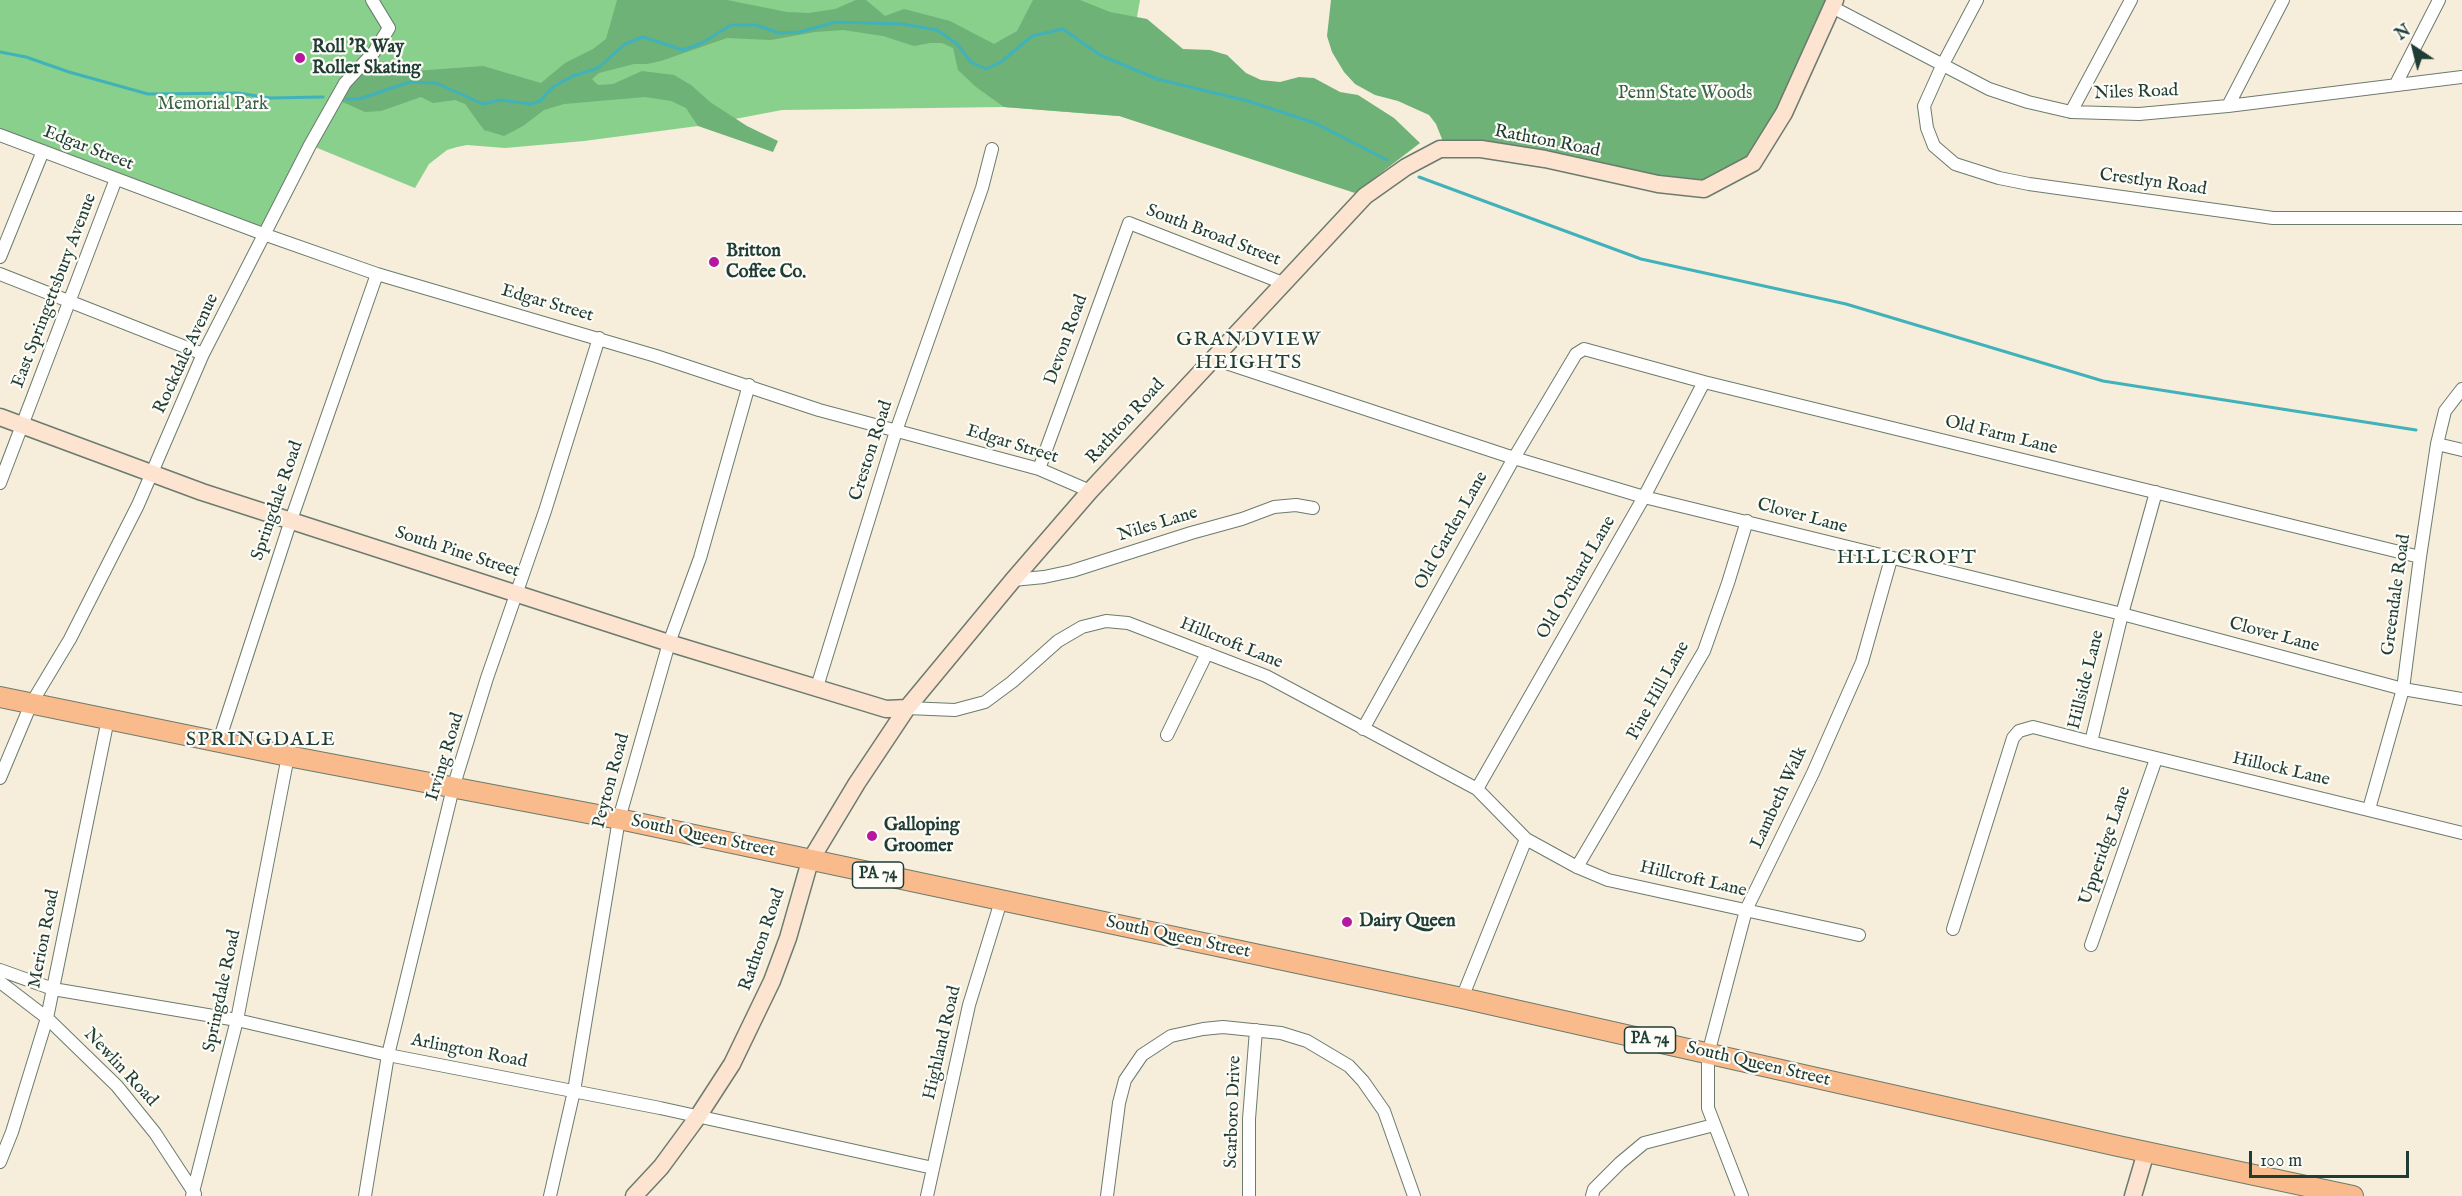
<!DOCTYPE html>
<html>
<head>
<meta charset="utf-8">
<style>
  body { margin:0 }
  #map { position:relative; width:2462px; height:1196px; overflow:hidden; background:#f7eddb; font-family:"IM FELL English",serif }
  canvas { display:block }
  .north { position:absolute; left:2384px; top:18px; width:60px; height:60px; -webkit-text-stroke:4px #fdfcf7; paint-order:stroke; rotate:325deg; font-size:16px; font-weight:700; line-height:24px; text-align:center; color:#1f3d34 }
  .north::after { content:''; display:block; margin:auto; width:21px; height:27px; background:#1f3d34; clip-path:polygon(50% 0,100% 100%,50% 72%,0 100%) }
  .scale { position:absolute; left:2249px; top:1151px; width:160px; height:27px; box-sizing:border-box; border:3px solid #1f3d34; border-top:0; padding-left:8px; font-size:18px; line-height:21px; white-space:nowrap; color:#1f3d34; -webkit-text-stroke:4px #fdfcf7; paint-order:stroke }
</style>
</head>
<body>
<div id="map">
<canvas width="2462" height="1196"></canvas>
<div class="north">N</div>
<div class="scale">100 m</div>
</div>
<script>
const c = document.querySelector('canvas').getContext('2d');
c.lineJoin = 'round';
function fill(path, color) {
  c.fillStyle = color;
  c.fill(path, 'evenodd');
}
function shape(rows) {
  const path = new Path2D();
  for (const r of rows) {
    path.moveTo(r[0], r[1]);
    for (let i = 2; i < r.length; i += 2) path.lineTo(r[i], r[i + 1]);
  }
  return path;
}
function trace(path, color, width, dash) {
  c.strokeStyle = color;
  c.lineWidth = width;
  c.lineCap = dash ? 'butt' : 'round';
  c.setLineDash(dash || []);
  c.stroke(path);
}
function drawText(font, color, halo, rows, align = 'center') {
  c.font = font + ' "IM FELL English",serif';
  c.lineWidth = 4.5;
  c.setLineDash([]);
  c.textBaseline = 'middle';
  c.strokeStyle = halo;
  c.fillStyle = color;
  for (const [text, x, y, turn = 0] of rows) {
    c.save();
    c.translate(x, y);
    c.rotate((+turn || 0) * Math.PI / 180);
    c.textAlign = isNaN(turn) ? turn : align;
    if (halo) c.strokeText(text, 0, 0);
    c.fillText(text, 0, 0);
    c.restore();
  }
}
const green = shape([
  [0,0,1140,0,1119,116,1004,107,782,110,698,126,584,141,505,148,467,145,457,147,447,150,429,164,415,188,310,145,266,235,0,135]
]);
const forest = shape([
  [617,0,727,0,787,12,809,13,835,9,856,0,866,0,885,16,904,9,950,21,994,44,1017,31,1033,0,1080,0,1110,12,1147,19,1183,49,1210,50,1227,55,1246,73,1261,80,1280,82,1299,77,1314,78,1340,92,1358,95,1394,118,1420,143,1355,193,1119,116,1004,107,976,87,958,70,953,48,942,43,930,43,914,46,883,36,843,30,815,32,771,40,727,38,661,61,647,64,634,64,599,73,592,79,598,85,613,84,642,71,674,75,691,85,710,102,747,126,778,141,773,152,698,126,686,108,671,101,645,97,564,104,544,110,523,126,504,136,484,130,465,104,455,100,433,103,421,97,381,111,365,112,336,99,355,71,373,74,483,66,541,83,565,63,593,49,606,39],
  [1331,0,1835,0,1753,163,1704,189,1440,149,1442,139,1436,124,1429,115,1398,101,1375,95,1355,84,1344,72,1332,52,1327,36]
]);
const stream = shape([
  [0,52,26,57,69,72,148,94,238,93,270,98,323,97],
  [347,99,359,99,410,82,436,83,483,104,500,100,531,104,540,101,553,87,573,76,598,68,625,44,643,37,683,50,702,43,731,25,756,25,779,33,800,32,836,22,903,24,937,30,957,44,971,62,986,69,1001,62,1032,36,1063,29,1100,55,1157,79,1248,101,1315,123,1387,160],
  [1419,177,1641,259,1846,304,2103,381,2416,430]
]);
const street = shape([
  [1977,0,1942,66,1924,106,1927,128,1934,146,1955,164,1999,178,2029,184,2273,218,2462,218],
  [1832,7,1989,89,2028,102,2071,112,2139,114,2228,106,2462,77],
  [2396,84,2439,0],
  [2228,106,2283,0],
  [2071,112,2131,0],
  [0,135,266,235,377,274,656,356,819,410,1039,469,1090,491],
  [0,257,43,151],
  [0,274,203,354],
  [1211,358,1514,458,1644,497,2122,614,2403,689,2462,699],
  [2437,444,2462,450],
  [1039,469,1129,223,1283,283],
  [0,483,116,179],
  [1013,580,1044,577,1072,571,1191,533,1242,519,1274,507,1296,505,1313,508],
  [817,687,896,431,982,188,992,149],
  [907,708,955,710,985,702,1012,682,1058,641,1082,627,1106,621,1128,623,1266,676,1477,789,1526,839,1577,867,1608,880,1859,935],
  [1363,729,1514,458,1576,354,1584,349,1704,382,2420,557],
  [1167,735,1207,653],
  [219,741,291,520,377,274],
  [2091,742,2462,833],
  [0,778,31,704,70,639,138,505,203,354,310,145,345,83,374,52,389,28,372,0],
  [1477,789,1644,497,1704,382],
  [2369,809,2403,689,2420,557,2437,444,2445,411,2462,389],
  [1577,867,1704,651,1728,583,1747,521],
  [1953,929,2013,738,2019,731,2033,727,2091,742,2122,614,2156,492],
  [2091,945,2156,759],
  [0,970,53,989,237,1020,388,1055,660,1108,933,1168],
  [0,982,47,1018,117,1086,155,1133,195,1194],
  [1462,998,1526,839],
  [0,1162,12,1132,47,1018,108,719],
  [192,1196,237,1020,288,756],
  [365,1196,388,1055,453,788,487,678,545,511,599,338],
  [550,1196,574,1091,619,819,669,643,700,558,749,385],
  [927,1196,969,1005,1001,901],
  [1107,1196,1119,1103,1125,1080,1142,1055,1171,1036,1203,1029,1223,1027,1281,1033,1307,1041,1349,1066,1363,1081,1384,1111,1414,1196],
  [1249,1196,1249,1119,1256,1030],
  [1592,1196,1594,1189,1620,1163,1644,1143,1714,1125],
  [1742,1196,1708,1108,1708,1054,1746,910,1813,773,1862,662,1891,559]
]);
const secondary = shape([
  [0,417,202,492,669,643,886,709,907,708],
  [634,1196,661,1167,697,1118,732,1064,772,981,788,938,810,861,857,783,907,708,1013,580,1090,491,1365,196,1406,167,1440,149,1481,149,1545,159,1658,184,1704,189,1753,163,1784,113,1835,0],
  [2133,1196,2146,1152]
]);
const primary = shape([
  [0,697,288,756,619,819,1462,998,2118,1146,2353,1196]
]);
const markers = [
  [300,58,6,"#b5179e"],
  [714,262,6,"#b5179e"],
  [872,836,6,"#b5179e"],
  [1347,922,6,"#b5179e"]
];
const shields = [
  [878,875,51],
  [1650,1040,51]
];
const shieldNames = [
  ["PA 74",878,875],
  ["PA 74",1650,1040]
];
const poiNames = [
  ["Roll 'R Way",312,48],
  ["Roller Skating",312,69],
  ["Britton",726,252],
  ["Coffee Co.",726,273],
  ["Galloping",884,826],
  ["Groomer",884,847],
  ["Dairy Queen",1359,922]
];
const streetNames = [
  ["Niles Road",2136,93,-2],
  ["Rathton Road",1547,142,11],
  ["Edgar Street",88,149,21],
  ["Crestlyn Road",2153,183,8],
  ["South Broad Street",1213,236,21],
  ["East Springettsbury Avenue",55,291,-69],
  ["Edgar Street",547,304,16],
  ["Devon Road",1067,340,-70],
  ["Rockdale Avenue",187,354,-65],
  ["Rathton Road",1126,422,-48],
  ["Old Farm Lane",2001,436,14],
  ["Edgar Street",1012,445,17],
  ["Creston Road",872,451,-72],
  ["Springdale Road",278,501,-71],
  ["Clover Lane",1802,517,15],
  ["Niles Lane",1158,525,-17],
  ["Old Garden Lane",1452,531,-61],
  ["South Pine Street",457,553,18],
  ["Old Orchard Lane",1577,578,-60],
  ["Greendale Road",2397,595,-82],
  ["Clover Lane",2274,636,15],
  ["Hillcroft Lane",1231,644,22],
  ["Hillside Lane",2087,680,-76],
  ["Pine Hill Lane",1659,691,-61],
  ["Irving Road",446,757,-73],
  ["Hillock Lane",2281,770,13],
  ["Peyton Road",612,781,-75],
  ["Lambeth Walk",1780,798,-65],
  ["South Queen Street",703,837,12],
  ["Upperidge Lane",2106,846,-71],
  ["Hillcroft Lane",1693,880,13],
  ["South Queen Street",1178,938,12],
  ["Merion Road",45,939,-79],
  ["Rathton Road",763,940,-71],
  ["Springdale Road",223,991,-78],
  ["Highland Road",943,1043,-77],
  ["Arlington Road",469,1052,11],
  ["South Queen Street",1758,1065,13],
  ["Newlin Road",120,1068,47],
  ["Scarboro Drive",1234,1112,-88]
];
const parkNames = [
  ["Penn State Woods",1685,94],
  ["Memorial Park",213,105]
];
const neighbourhoodNames = [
  ["GRANDVIEW",1249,341],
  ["HEIGHTS",1249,364],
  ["HILLCROFT",1907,559],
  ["SPRINGDALE",261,741]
];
fill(green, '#88d08b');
fill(forest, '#6eb277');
trace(stream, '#41b2ba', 3);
trace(street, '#6b7b6e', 14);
trace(secondary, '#6b7b6e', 19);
trace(primary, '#6b7b6e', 22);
trace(street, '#fff', 12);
trace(secondary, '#fde4d1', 16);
trace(primary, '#fabb8c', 20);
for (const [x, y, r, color] of markers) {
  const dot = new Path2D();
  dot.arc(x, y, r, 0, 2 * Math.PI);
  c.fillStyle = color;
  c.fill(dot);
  trace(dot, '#fdfcf7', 2);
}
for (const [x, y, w] of shields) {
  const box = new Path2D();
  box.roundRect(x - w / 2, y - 13, w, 26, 4.5);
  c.fillStyle = '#fdfcf7';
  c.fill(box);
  trace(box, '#1f3d34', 1.5);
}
drawText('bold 16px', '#1f3d34', null, shieldNames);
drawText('bold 18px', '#1f3d34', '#fdfcf7', poiNames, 'left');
drawText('18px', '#1f3d34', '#fdfcf7', streetNames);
drawText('18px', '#39624a', '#fdfcf7', parkNames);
c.letterSpacing = '1.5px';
drawText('20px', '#1f3d34', '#fdfcf7', neighbourhoodNames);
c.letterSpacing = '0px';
</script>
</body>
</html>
